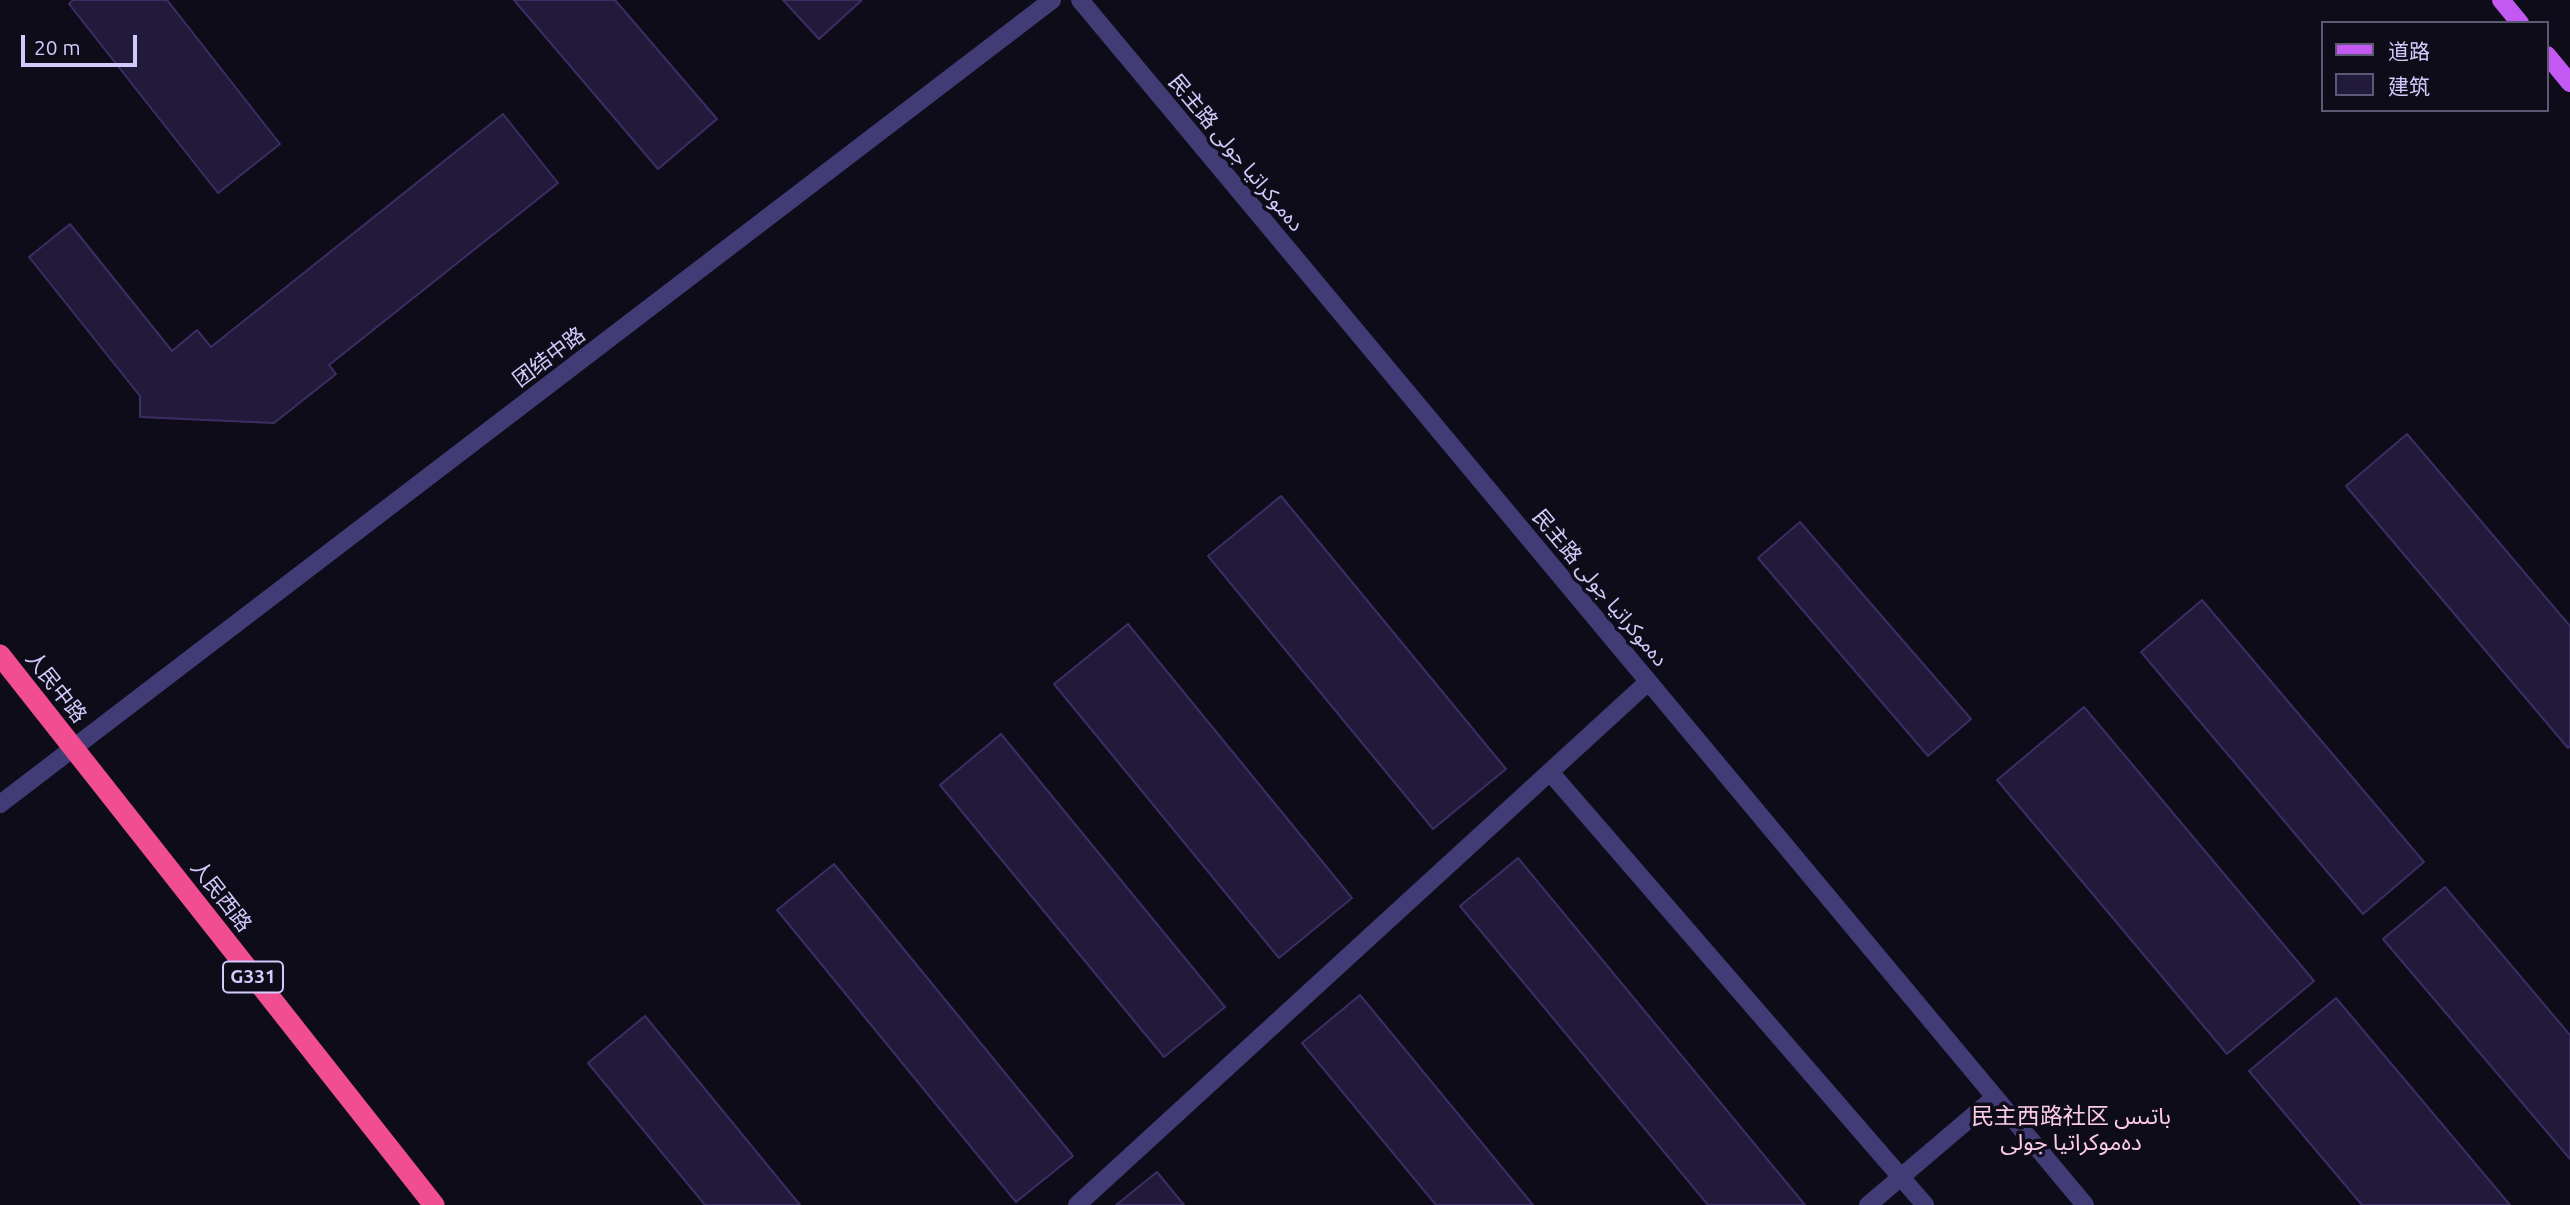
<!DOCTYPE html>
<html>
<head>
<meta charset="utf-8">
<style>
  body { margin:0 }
  #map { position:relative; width:2570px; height:1205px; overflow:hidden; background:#0f0c1a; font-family:Ubuntu,"Noto Sans SC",sans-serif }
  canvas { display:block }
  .legend { position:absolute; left:2321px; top:21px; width:228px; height:91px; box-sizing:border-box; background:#0f0c1a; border:2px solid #5d5874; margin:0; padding:9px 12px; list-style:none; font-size:21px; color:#d2cafb }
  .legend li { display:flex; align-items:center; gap:14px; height:35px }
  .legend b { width:35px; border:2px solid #5d5874 }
  .scale { position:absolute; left:21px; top:35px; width:116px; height:32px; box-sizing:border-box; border:4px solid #d2cafb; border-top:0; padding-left:9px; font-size:21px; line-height:24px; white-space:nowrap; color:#d2cafb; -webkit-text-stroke:5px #0f0c1a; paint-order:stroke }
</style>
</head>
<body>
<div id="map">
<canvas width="2570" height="1205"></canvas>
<ul class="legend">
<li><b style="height:9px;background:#c359f2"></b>道路</li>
<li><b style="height:19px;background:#221a3a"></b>建筑</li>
</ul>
<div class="scale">20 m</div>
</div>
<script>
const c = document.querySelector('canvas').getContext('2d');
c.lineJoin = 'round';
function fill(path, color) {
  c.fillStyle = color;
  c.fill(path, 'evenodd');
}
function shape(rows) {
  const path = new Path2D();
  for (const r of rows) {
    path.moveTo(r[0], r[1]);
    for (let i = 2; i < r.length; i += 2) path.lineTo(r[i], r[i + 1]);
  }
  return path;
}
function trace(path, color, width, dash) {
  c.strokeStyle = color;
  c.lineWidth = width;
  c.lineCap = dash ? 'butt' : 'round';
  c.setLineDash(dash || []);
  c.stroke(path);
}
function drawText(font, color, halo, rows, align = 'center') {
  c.font = font + ' Ubuntu,"Noto Sans Arabic","Noto Sans SC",sans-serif';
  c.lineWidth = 7;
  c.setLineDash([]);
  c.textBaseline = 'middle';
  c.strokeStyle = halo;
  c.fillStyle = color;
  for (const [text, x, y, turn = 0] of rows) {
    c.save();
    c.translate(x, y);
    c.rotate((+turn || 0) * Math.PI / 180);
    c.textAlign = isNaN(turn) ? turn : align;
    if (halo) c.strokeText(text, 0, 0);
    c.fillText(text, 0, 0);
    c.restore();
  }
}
const building = shape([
  [73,0,167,0,280,144,218,193,69,4,73,0],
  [514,0,615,0,717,119,658,169,514,0],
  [783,0,862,0,819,39,783,0],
  [503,114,558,183,329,365,336,374,274,423,140,417,140,396,29,257,70,224,172,351,197,330,211,347,503,114],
  [2407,434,2570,626,2570,746,2568,748,2346,486,2407,434],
  [1281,496,1506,769,1433,829,1208,556,1281,496],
  [1800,522,1971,719,1928,756,1758,558,1800,522],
  [2202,600,2424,862,2363,914,2141,652,2202,600],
  [1128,624,1352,898,1279,958,1054,684,1128,624],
  [2084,707,2314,981,2227,1054,1997,780,2084,707],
  [1001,734,1225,1007,1164,1057,940,785,1001,734],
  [1518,858,1805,1205,1708,1205,1460,906,1518,858],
  [834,864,1073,1156,1016,1202,777,910,834,864],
  [2445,887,2570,1035,2570,1159,2383,939,2445,887],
  [1360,995,1533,1205,1436,1205,1302,1043,1360,995],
  [2336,998,2510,1205,2362,1205,2249,1071,2336,998],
  [645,1016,800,1205,705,1205,588,1063,645,1016],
  [1157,1172,1184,1205,1116,1205,1157,1172]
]);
const minor = shape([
  [1080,0,2085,1205],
  [1550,772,1925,1205],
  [0,804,1052,0],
  [1077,1205,1648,682],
  [1868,1205,1995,1097]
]);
const major = shape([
  [2501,0,2520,23],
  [2547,55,2570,83]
]);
const highway = shape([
  [0,655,434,1205]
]);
const shields = [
  [253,977,60]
];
const shieldNames = [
  ["G331",253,977]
];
const streetNames = [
  ["民主路 دەموكراتيا جولى",1236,153,50],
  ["团结中路",549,357,-37],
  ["民主路 دەموكراتيا جولى",1600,588,50],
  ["人民中路",56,687,52],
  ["人民西路",221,896,52]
];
const neighbourhoodNames = [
  ["民主西路社区 باتىس",2071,1116],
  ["دەموكراتيا جولى",2071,1142]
];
fill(building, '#221a3a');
trace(building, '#3c2d64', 2);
trace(minor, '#413b76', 18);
trace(major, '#c359f2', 18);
trace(highway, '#f14e92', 21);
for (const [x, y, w] of shields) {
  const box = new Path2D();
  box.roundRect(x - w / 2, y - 15.5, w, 31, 5);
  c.fillStyle = '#0f0c1a';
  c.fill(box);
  trace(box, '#d2cafb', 2);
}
drawText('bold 19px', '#d2cafb', null, shieldNames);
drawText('21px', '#d2cafb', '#0f0c1a', streetNames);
drawText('23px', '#fbcbe7', '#0f0c1a', neighbourhoodNames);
</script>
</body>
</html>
